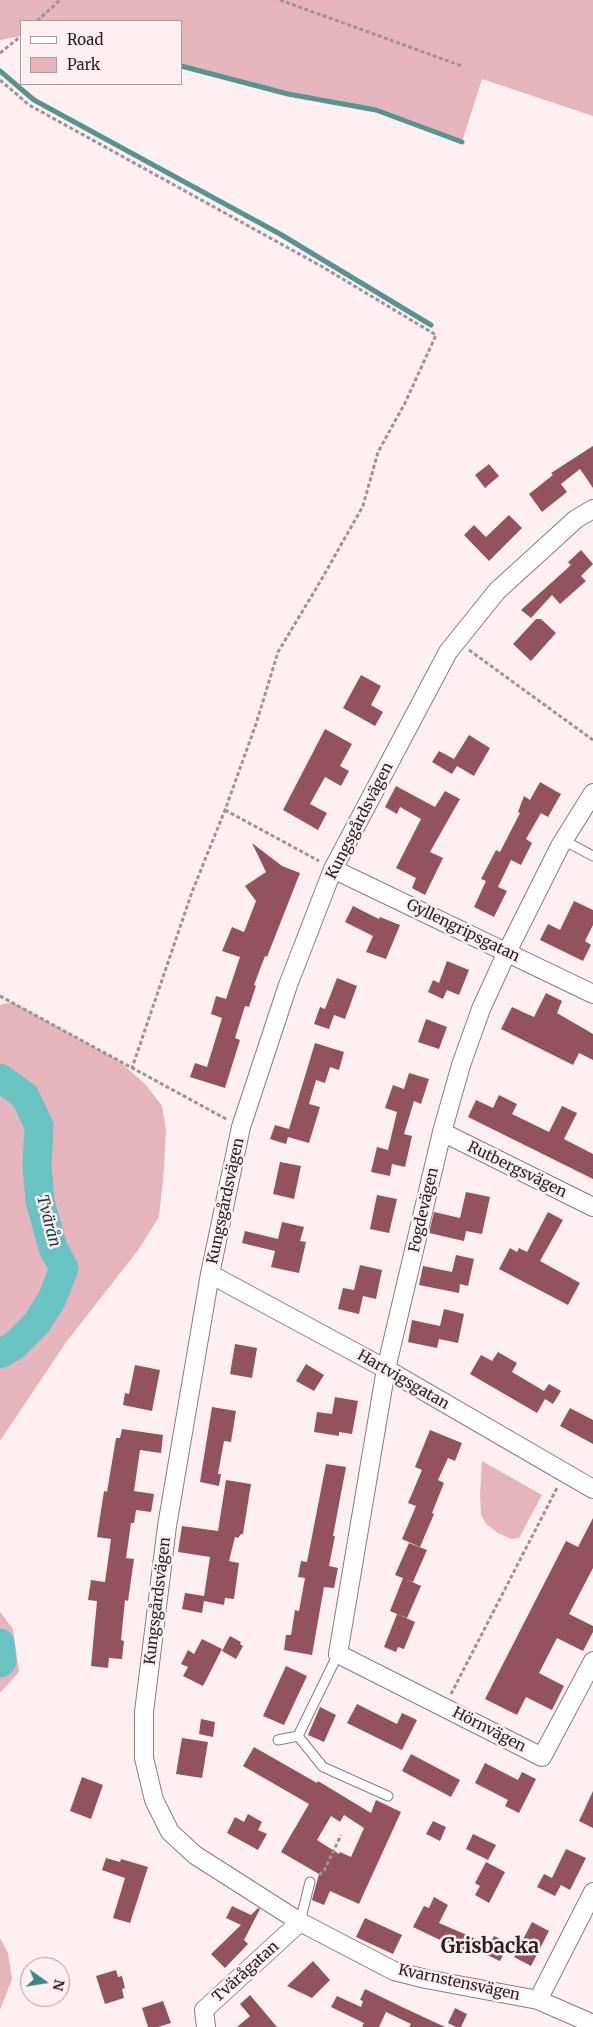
<!DOCTYPE html>
<html>
<head>
<meta charset="utf-8">
<style>
  body { margin:0 }
  #map { position:relative; width:593px; height:2027px; overflow:hidden; background:#feeff1; font-family:Merriweather,serif }
  canvas { display:block }
  .legend { position:absolute; left:20px; top:20px; width:162px; height:65px; box-sizing:border-box; background:#feeff1; border:1px solid #a99d9f; margin:0; padding:6px 9px; list-style:none; font-size:15px; color:#292223 }
  .legend li { display:flex; align-items:center; gap:10px; height:25px }
  .legend b { width:25px; border:1px solid #a99d9f }
  .north { position:absolute; left:20px; top:1957px; width:50px; height:50px; box-sizing:border-box; background:#feeff1; border:1px solid #a99d9f; border-radius:50%; rotate:103deg; font-size:14px; font-weight:700; line-height:20px; text-align:center; color:#292223 }
  .north::after { content:''; display:block; margin:auto; width:18px; height:22px; background:#3c8585; clip-path:polygon(50% 0,100% 100%,50% 72%,0 100%) }
</style>
</head>
<body>
<div id="map">
<canvas width="593" height="2027"></canvas>
<ul class="legend">
<li><b style="height:6px;background:#fff"></b>Road</li>
<li><b style="height:14px;background:#e5b4bc"></b>Park</li>
</ul>
<div class="north">N</div>
</div>
<script>
const c = document.querySelector('canvas').getContext('2d');
c.lineJoin = 'round';
function fill(path, color) {
  c.fillStyle = color;
  c.fill(path, 'evenodd');
}
function shape(rows) {
  const path = new Path2D();
  for (const r of rows) {
    path.moveTo(r[0], r[1]);
    for (let i = 2; i < r.length; i += 2) path.lineTo(r[i], r[i + 1]);
  }
  return path;
}
function trace(path, color, width, dash) {
  c.strokeStyle = color;
  c.lineWidth = width;
  c.lineCap = dash ? 'butt' : 'round';
  c.setLineDash(dash || []);
  c.stroke(path);
}
function drawText(font, color, halo, rows, align = 'center') {
  c.font = font + ' Merriweather,serif';
  c.lineWidth = 5;
  c.setLineDash([]);
  c.textBaseline = 'middle';
  c.strokeStyle = halo;
  c.fillStyle = color;
  for (const [text, x, y, turn = 0] of rows) {
    c.save();
    c.translate(x, y);
    c.rotate((+turn || 0) * Math.PI / 180);
    c.textAlign = isNaN(turn) ? turn : align;
    if (halo) c.strokeText(text, 0, 0);
    c.fillText(text, 0, 0);
    c.restore();
  }
}
const green = shape([
  [0,0,593,0,593,116,482,79,462,142,376,110,288,94,181,66,181,21,21,21,21,36,0,40],
  [12,1002,119,1061,146,1085,162,1106,166,1130,164,1170,159,1217,139,1249,67,1341,0,1441,0,1005],
  [482,1461,542,1495,519,1538,511,1539,498,1533,486,1524,481,1515,480,1495],
  [0,1612,13,1629,19,1672,0,1693],
  [0,1938,8,1953,12,1979,0,2010]
]);
const stream = shape([
  [181,66,288,94,376,110,462,142],
  [0,71,34,100,280,234,431,325]
]);
const river = shape([
  [0,1078,25,1096,39,1126,37,1166,40,1201,53,1248,64,1268,52,1299,37,1323,14,1346,0,1354],
  [0,1643,2,1661,0,1663]
]);
const building = shape([
  [593,446,593,488,580,469,561,484,567,492,542,512,529,494,553,475,551,473],
  [489,464,499,476,485,488,475,475],
  [509,515,522,528,489,561,464,535,474,525,486,537],
  [581,550,593,564,581,576,586,581,560,604,552,595,531,618,521,610,571,565,568,562],
  [536,619,541,619,556,633,531,661,513,644],
  [361,675,381,686,371,705,383,712,375,726,343,708],
  [325,729,352,744,340,766,349,771,341,786,325,777,310,804,327,813,318,830,283,810],
  [469,735,490,748,474,776,457,766,452,774,432,762,439,751,454,759],
  [540,782,561,794,548,817,541,813,526,839,532,843,521,865,511,860,498,887,507,891,494,917,474,907,486,881,481,879,496,850,500,852,520,813,518,812,524,796,530,800],
  [396,786,435,807,445,791,460,799,430,852,443,858,425,895,412,888,416,878,396,868,421,819,400,807,397,814,385,807],
  [252,843,282,866,300,873,267,957,265,956,254,985,256,986,249,1007,245,1006,235,1038,240,1040,225,1088,190,1077,195,1063,207,1067,222,1018,211,1014,216,996,226,999,240,957,222,951,232,927,244,932,256,901,245,886,266,872],
  [574,901,593,910,593,925,585,941,591,945,583,961,540,940,548,924,560,930],
  [353,906,379,919,380,917,400,925,386,959,366,952,373,936,345,922],
  [447,961,469,970,459,995,447,990,443,999,428,992,433,980,439,983],
  [337,978,357,986,345,1019,334,1015,329,1029,314,1024,320,1007,325,1009],
  [546,993,562,1001,557,1013,593,1034,593,1060,579,1053,573,1065,501,1029,512,1007,534,1017],
  [426,1019,447,1027,439,1049,418,1042],
  [315,1043,344,1052,339,1070,330,1067,325,1083,316,1080,309,1104,320,1107,309,1143,288,1137,286,1144,270,1139,275,1125,289,1129],
  [409,1073,429,1079,421,1104,414,1101,404,1134,412,1136,405,1167,392,1164,390,1176,371,1172,377,1147,388,1150,397,1112,385,1108,393,1085,404,1089],
  [499,1095,517,1104,512,1114,549,1132,562,1106,577,1113,564,1139,593,1154,593,1179,468,1117,476,1100,493,1108],
  [280,1162,301,1166,294,1199,273,1194],
  [466,1192,490,1197,482,1234,466,1231,464,1241,429,1233,434,1212,460,1218],
  [377,1195,397,1199,389,1233,370,1229],
  [548,1212,563,1220,540,1261,580,1283,568,1305,499,1269,510,1248,517,1252,519,1248,527,1252],
  [282,1222,304,1227,300,1241,306,1242,299,1273,271,1267,275,1251,242,1243,245,1231,278,1239],
  [456,1255,474,1259,468,1286,460,1284,459,1293,419,1285,423,1266,452,1272],
  [360,1265,382,1270,376,1299,363,1296,359,1314,338,1309,343,1288,354,1290],
  [444,1309,464,1314,458,1343,439,1339,437,1348,408,1342,412,1320,440,1326],
  [235,1344,257,1348,252,1378,230,1374],
  [498,1352,517,1363,512,1372,544,1391,549,1384,561,1391,553,1404,545,1399,537,1413,470,1374,481,1355,492,1361],
  [306,1364,324,1375,314,1391,296,1381],
  [135,1365,160,1370,152,1411,123,1405,125,1393,129,1394],
  [335,1397,358,1401,352,1434,339,1432,339,1436,314,1432,317,1412,332,1414],
  [212,1407,236,1411,231,1442,224,1441,218,1474,221,1474,219,1486,200,1482],
  [570,1408,593,1420,593,1444,560,1426],
  [122,1429,163,1435,161,1453,140,1450,134,1491,154,1494,151,1512,136,1510,134,1523,131,1523,126,1558,134,1559,128,1601,125,1600,121,1640,124,1641,122,1659,109,1658,108,1668,91,1666,97,1601,88,1600,91,1580,105,1582,111,1539,97,1537,104,1491,107,1492,116,1438,120,1438],
  [430,1430,462,1443,455,1461,448,1458,438,1480,444,1483,432,1513,434,1514,420,1547,402,1539,416,1506,408,1503,422,1470,415,1467],
  [326,1464,346,1467,333,1536,335,1536,329,1566,338,1568,334,1588,324,1587,312,1655,284,1650,286,1635,291,1635,295,1610,299,1611,305,1578,298,1577,301,1561,307,1562],
  [226,1480,251,1484,243,1534,241,1534,238,1538,235,1537,229,1561,239,1563,234,1599,225,1598,224,1605,204,1601,202,1613,182,1609,185,1593,204,1596,210,1557,178,1552,182,1526,218,1531],
  [593,1518,593,1568,569,1614,593,1626,593,1632,583,1651,557,1638,539,1673,564,1686,552,1710,526,1697,517,1715,485,1699,566,1541,578,1547],
  [409,1543,427,1550,413,1582,395,1575],
  [403,1578,421,1586,407,1618,390,1611],
  [397,1614,415,1622,404,1649,398,1647,396,1652,384,1647],
  [230,1636,241,1642,240,1644,243,1646,236,1659,222,1651],
  [202,1639,222,1649,203,1686,183,1676,188,1667,181,1664,188,1650,194,1654],
  [286,1666,307,1676,284,1725,263,1716],
  [357,1704,397,1724,402,1713,417,1720,402,1750,347,1723],
  [320,1707,336,1715,324,1742,308,1735],
  [201,1719,215,1722,213,1737,199,1734],
  [182,1738,208,1742,202,1778,176,1774],
  [254,1747,317,1783,318,1781,371,1813,376,1800,401,1812,359,1904,330,1891,324,1905,312,1900,319,1874,281,1852,309,1804,243,1766],
  [344,1815,364,1828,351,1857,340,1852,339,1854,317,1840,331,1816,340,1822],
  [411,1754,460,1780,451,1797,402,1771],
  [485,1763,518,1780,522,1772,536,1779,519,1813,505,1806,508,1800,475,1783],
  [82,1777,103,1785,91,1819,70,1811],
  [593,1791,593,1828,579,1821],
  [248,1814,262,1822,258,1830,267,1834,258,1850,227,1833,235,1817,244,1822],
  [433,1821,446,1827,440,1841,426,1834],
  [473,1834,496,1845,488,1860,466,1849],
  [566,1849,586,1858,570,1890,561,1885,555,1896,537,1887,544,1874,552,1878],
  [106,1858,120,1862,121,1859,148,1867,130,1923,113,1918,125,1878,102,1870],
  [486,1862,505,1872,489,1903,475,1895,480,1886,475,1883],
  [434,1897,448,1905,439,1923,474,1938,467,1953,413,1927,424,1906,429,1908],
  [232,1906,251,1915,258,1908,260,1909,244,1940,248,1944,225,1968,211,1954,241,1925,226,1918],
  [365,1918,402,1935,393,1954,356,1937],
  [532,1922,549,1931,531,1966,514,1957],
  [494,1936,510,1943,500,1961,485,1954],
  [313,1961,330,1980,312,1998,287,1986],
  [116,1970,118,1977,122,1976,125,1988,122,1989,124,1998,105,2004,96,1976],
  [365,1989,402,2007,445,2027,409,2027,411,2024,386,2012,379,2027,362,2027,364,2023,331,2007,337,1996,361,2007,363,2001,360,2000],
  [250,1995,277,2027,237,2027,250,2016,240,2004],
  [163,2001,171,2023,158,2027,148,2027,142,2008],
  [455,2008,467,2014,461,2027,456,2027,448,2023]
]);
const path = shape([
  [280,0,462,66],
  [37,21,60,0],
  [0,53,21,36],
  [0,80,29,105,321,266,436,335,405,403,378,452,363,506,320,582,278,652,256,724,225,810,192,892,132,1068],
  [469,650,593,740],
  [225,810,319,861],
  [0,996,228,1120],
  [451,1694,558,1486],
  [319,1875,324,1871,341,1835]
]);
const service = shape([
  [563,840,593,856],
  [338,1654,298,1736,323,1767,388,1796],
  [278,1740,298,1736],
  [300,1922,310,1882]
]);
const minor = shape([
  [593,509,576,519,497,591,448,652,333,869,288,985,241,1127,210,1274,167,1526,144,1712,144,1758,154,1800,170,1832,195,1855,300,1922,394,1971,426,1979,538,2000,593,2024],
  [593,793,560,846,507,952,481,1009,461,1065,442,1132,386,1369,338,1654,542,1757,593,1661],
  [333,869,593,994],
  [442,1132,593,1207],
  [210,1274,386,1369,593,1489],
  [538,2000,593,1892],
  [206,2027,204,2010,300,1922]
]);
const streetNames = [
  ["Kungsgårdsvägen",360,821,-63],
  ["Gyllengripsgatan",463,931,26],
  ["Rutbergsvägen",517,1170,26],
  ["Kungsgårdsvägen",226,1201,-78],
  ["Fogdevägen",424,1210,-77],
  ["Hartvigsgatan",403,1380,30],
  ["Kungsgårdsvägen",158,1601,-83],
  ["Hörnvägen",489,1730,27],
  ["Tvärågatan",246,1972,-42],
  ["Kvarnstensvägen",459,1983,12]
];
const waterNames = [
  ["Tvärån",48,1221,75]
];
const districtNames = [
  ["Grisbacka",490,1947]
];
fill(green, '#e5b4bc');
trace(stream, '#569393', 5);
trace(river, '#69c3c3', 29);
fill(building, '#92525f');
trace(service, '#8c7b7e', 11);
trace(minor, '#8c7b7e', 20);
trace(path, '#9f9395', 3, [4, 2.5]);
trace(service, '#fff', 9);
trace(minor, '#fff', 18);
drawText('15px', '#292223', '#feeff1', streetNames);
drawText('italic 16px', '#154040', '#feeff1', waterNames);
drawText('bold 20px', '#292223', '#feeff1', districtNames);
</script>
</body>
</html>
